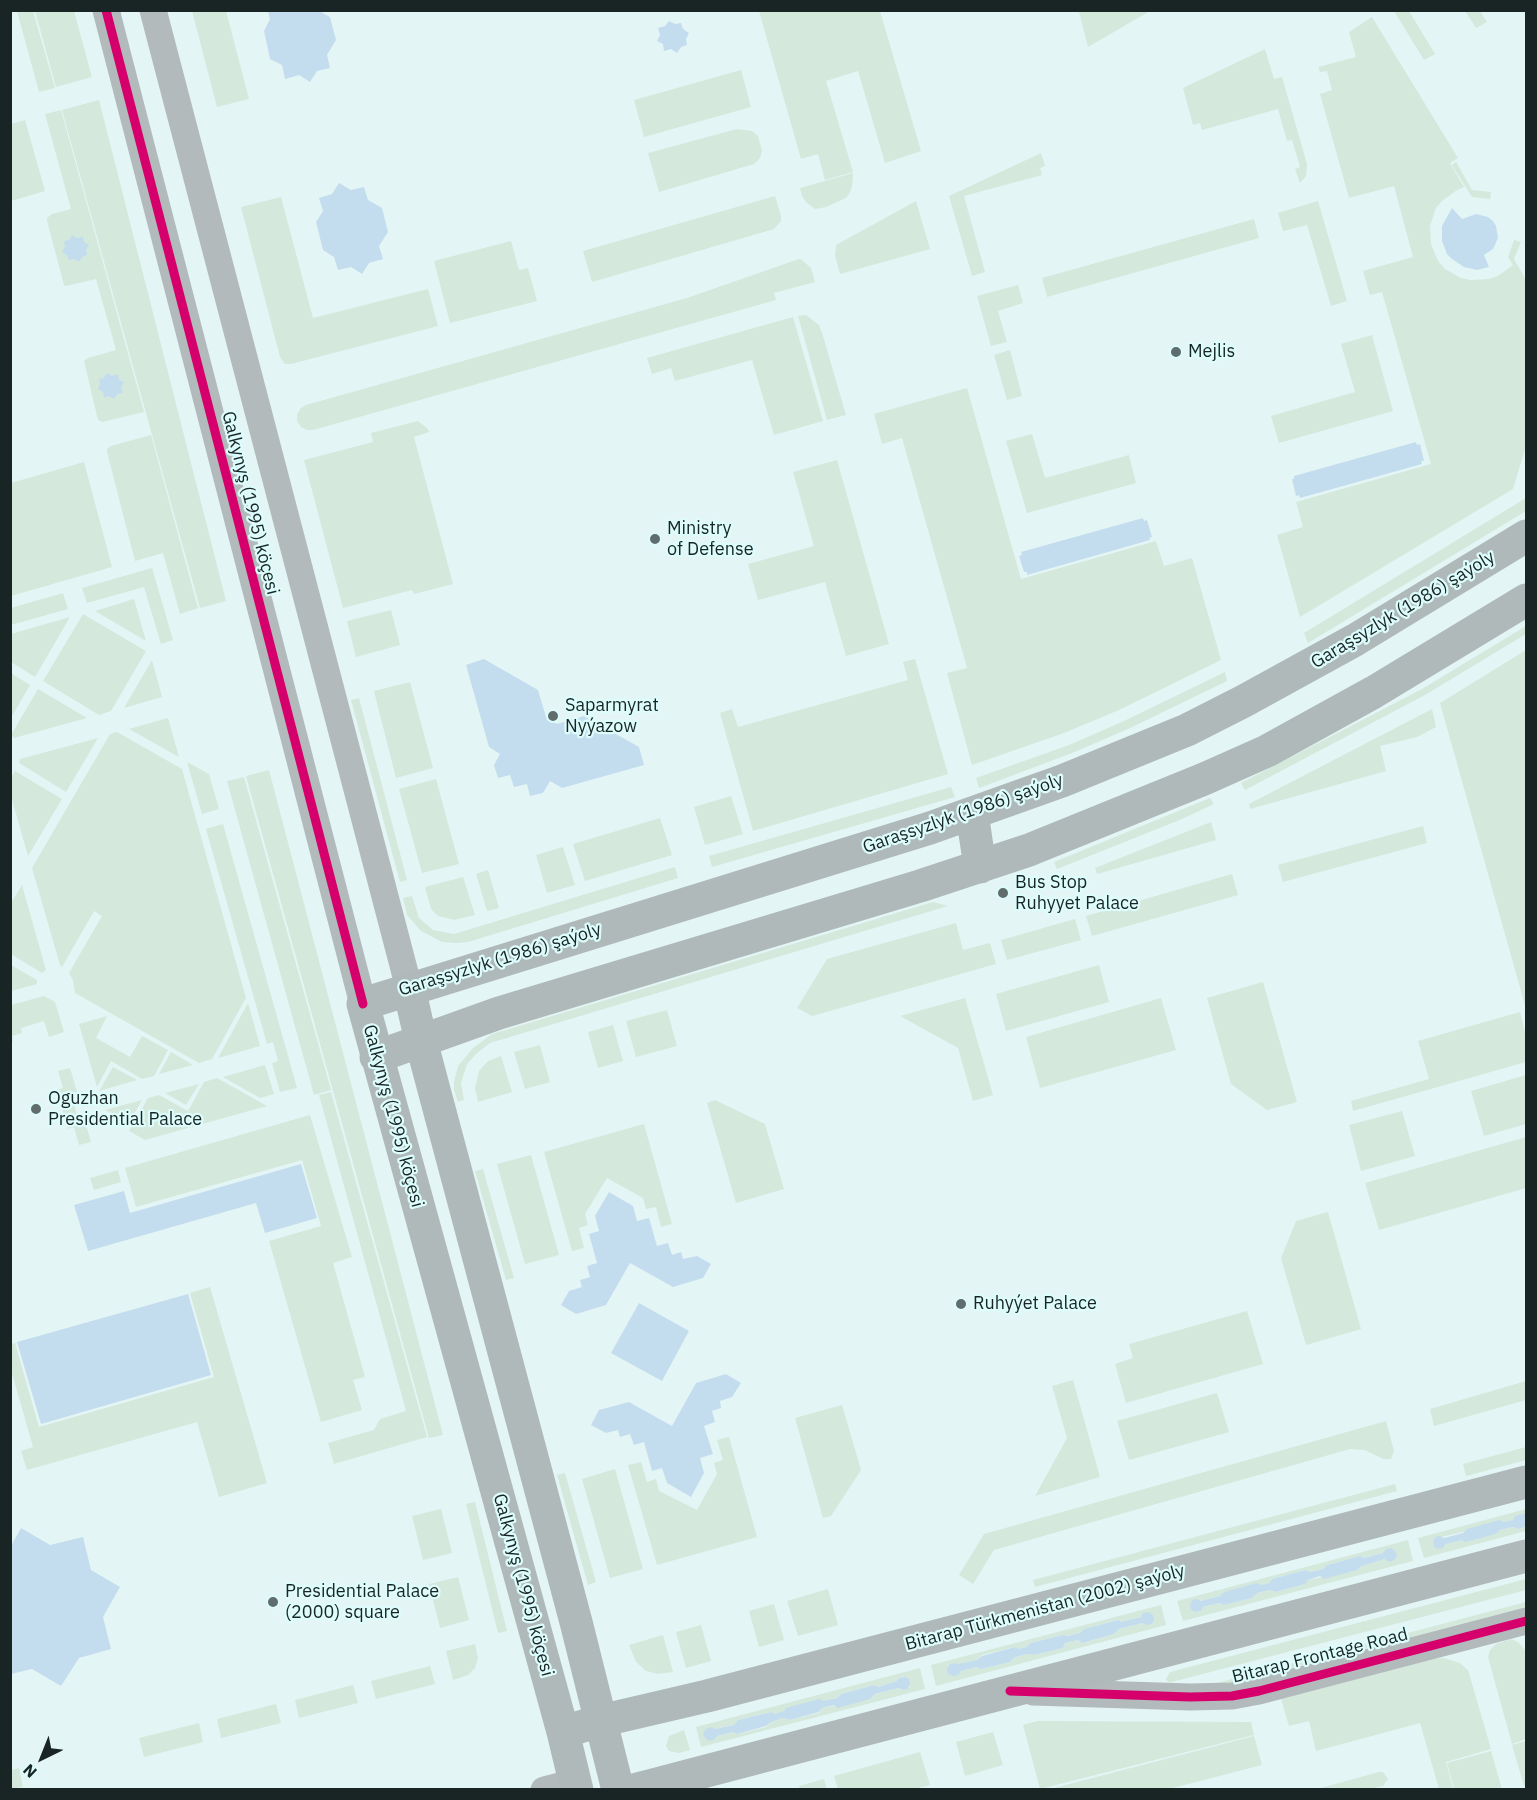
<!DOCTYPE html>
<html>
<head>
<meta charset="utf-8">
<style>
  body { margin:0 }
  #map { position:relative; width:1537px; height:1800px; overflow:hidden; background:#e4f5f5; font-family:"IBM Plex Sans",sans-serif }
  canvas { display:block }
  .frame { position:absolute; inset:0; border:12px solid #192424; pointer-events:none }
  .north { position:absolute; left:12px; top:1728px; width:60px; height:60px; -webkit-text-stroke:4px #ddfcfc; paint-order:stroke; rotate:223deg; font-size:16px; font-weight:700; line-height:24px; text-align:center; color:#192424 }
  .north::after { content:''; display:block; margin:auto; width:21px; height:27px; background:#192424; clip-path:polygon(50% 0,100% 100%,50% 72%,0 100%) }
</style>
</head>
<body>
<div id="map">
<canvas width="1537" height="1800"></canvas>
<div class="frame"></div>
<div class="north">N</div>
</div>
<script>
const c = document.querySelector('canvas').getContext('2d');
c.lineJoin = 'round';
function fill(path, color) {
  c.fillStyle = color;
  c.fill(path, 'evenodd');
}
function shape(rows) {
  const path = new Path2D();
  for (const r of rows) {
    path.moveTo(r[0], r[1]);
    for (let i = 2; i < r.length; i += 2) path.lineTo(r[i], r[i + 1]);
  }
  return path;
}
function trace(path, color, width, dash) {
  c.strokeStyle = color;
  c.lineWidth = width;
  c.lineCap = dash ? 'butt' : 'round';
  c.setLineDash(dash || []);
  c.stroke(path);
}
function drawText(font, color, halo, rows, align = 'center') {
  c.font = font + ' "IBM Plex Sans",sans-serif';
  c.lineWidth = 4.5;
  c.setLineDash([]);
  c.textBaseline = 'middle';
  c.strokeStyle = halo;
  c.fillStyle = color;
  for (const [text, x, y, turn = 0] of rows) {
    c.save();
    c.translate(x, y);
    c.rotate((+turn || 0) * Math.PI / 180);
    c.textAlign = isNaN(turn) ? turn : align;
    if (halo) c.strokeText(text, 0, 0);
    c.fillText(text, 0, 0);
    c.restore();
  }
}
const green = shape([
  [17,11,33,11,55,88,39,92],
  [35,11,74,11,92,77,56,87],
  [192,11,226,11,249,99,217,107],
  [759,11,880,11,921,151,885,163,858,71,826,81,853,172,825,180,818,154,801,159],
  [1085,11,1085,10,1150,11,1088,47,1079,12],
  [1394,11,1409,11,1435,54,1424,60],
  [1465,11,1480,11,1487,22,1476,28],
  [1372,17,1458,158,1450,163,1464,187,1457,190,1442,201,1436,208,1430,226,1431,244,1438,261,1445,269,1461,278,1470,280,1489,279,1498,276,1513,265,1508,257,1514,240,1521,242,1514,259,1526,280,1526,446,1513,489,1300,617,1277,535,1303,527,1296,502,1431,464,1382,292,1370,295,1363,271,1413,257,1394,186,1349,198,1320,94,1332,90,1327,71,1320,72,1318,67,1356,57,1349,32],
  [1265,49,1274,79,1282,77,1307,164,1306,176,1300,183,1295,169,1300,167,1292,140,1287,141,1278,109,1202,130,1200,123,1193,125,1183,88],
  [741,70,751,107,644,137,634,100],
  [99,100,226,601,200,608,62,110],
  [61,110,144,412,102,422,98,420,84,361,88,358,116,350,96,279,66,286,64,285,47,221,47,218,52,214,71,209,45,114],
  [25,120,45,191,11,201,11,124],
  [737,129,752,131,758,136,762,151,760,158,754,164,659,192,648,153],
  [1041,153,1045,166,1040,168,1042,175,964,196,985,272,972,276,949,196],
  [1456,162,1472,190,1491,192,1490,199,1472,197,1452,165],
  [853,173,852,187,849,194,846,198,826,207,815,209,806,202,802,196,800,188],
  [775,196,781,216,781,221,774,229,592,282,583,251],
  [281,197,313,318,428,289,438,326,291,364,285,364,280,357,241,207],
  [916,201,930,249,840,274,835,255,836,245],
  [1318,201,1347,301,1331,306,1307,225,1283,231,1278,213],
  [1254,219,1259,238,1047,297,1042,278],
  [511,241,519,270,528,268,537,301,450,323,434,261],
  [799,259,802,260,811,268,815,282,774,293,776,300,313,430,307,430,301,427,297,421,297,414,301,408,306,405,687,298],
  [1018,285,1023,303,998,311,1007,342,991,346,977,296],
  [806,315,819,325,823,336,846,415,827,420,798,316],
  [793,317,823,421,774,435,752,360,675,381,671,368,652,374,647,358],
  [1372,335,1393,411,1279,443,1271,416,1355,392,1341,344],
  [1010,350,1022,396,1007,400,994,355],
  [967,388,1021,579,1156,541,1164,566,1192,558,1221,660,1119,710,1064,733,972,765,947,673,967,668,902,438,882,444,874,414],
  [418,421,428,429,429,432,414,437,453,584,414,594,412,590,343,608,304,460,373,442,371,433],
  [1032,434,1045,478,1129,455,1136,483,1027,513,1006,441],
  [151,435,198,608,180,614,163,553,135,561,107,452,107,449,111,446],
  [837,460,889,644,846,656,825,582,758,600,748,564,814,546,793,472],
  [84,462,112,567,11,596,11,483],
  [1526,498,1526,511,1308,643,1304,633],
  [152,568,173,640,161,644,144,587,87,603,82,588],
  [63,593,68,609,11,625,11,608],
  [134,599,146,641,95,611],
  [391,610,400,645,356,657,347,621],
  [83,614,146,651,111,711,99,715,43,681],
  [70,617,35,677,11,662,11,634],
  [1526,626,1526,634,1425,695,1245,790,1241,783,1422,689],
  [1526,650,1526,1009,1440,703],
  [915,659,948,774,753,831,720,713,732,709,738,727,908,680,903,662],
  [152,660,162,697,124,708],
  [1225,672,1227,681,1128,729,1072,753,979,788,976,778,1069,745,1124,721],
  [11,673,30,685,11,718],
  [410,682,433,768,396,778,374,691],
  [38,689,87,718,14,738,11,735],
  [359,698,407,880,400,882,351,700],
  [1432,709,1436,727,1417,737,1380,746,1386,771,1250,809,1249,804],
  [168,718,179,757,129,729],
  [117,732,182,769,246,998,212,1059,199,1063,75,993,73,980,69,973,102,916,94,911,62,967,60,965,32,868,110,734],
  [98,738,66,792,19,763,20,759],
  [187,762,209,774,219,809,202,814],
  [269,770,443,1435,429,1438,246,776],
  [15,771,62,799,28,856,11,796,11,777],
  [244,777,331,1090,314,1095,227,781],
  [436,779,459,864,422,873,399,789],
  [951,787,955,797,712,867,709,856],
  [731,796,743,834,705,845,694,807],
  [1210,798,1214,804,1182,819,1057,869,1054,862],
  [660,818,672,855,585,881,573,844],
  [1211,822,1216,840,1097,874,1095,868],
  [223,824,297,1088,280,1092,272,1063,278,1061,273,1042,267,1044,206,829],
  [1423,826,1427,843,1283,882,1278,865],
  [563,847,575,885,547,893,536,855],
  [675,867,678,878,468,942,456,943,442,942,421,931,407,915,403,898,412,896,419,918,433,930,454,934],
  [488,870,499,908,487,911,476,874],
  [1232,874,1238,895,1092,936,1086,916],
  [463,877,475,915,454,920,438,916,431,909,425,887],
  [22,885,46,970,42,973,11,954,11,903],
  [933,902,948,906,490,1043,477,1053,467,1064,461,1083,464,1100,458,1102,454,1090,454,1082,458,1066,473,1048,492,1034],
  [1075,919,1081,940,1007,960,1001,940],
  [956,923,963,950,990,943,996,964,812,1016,797,1008,827,959],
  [11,965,37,980,37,984,11,991],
  [1099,965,1109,1002,1006,1031,996,994],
  [1263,982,1297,1102,1267,1110,1231,1084,1207,998],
  [44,996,55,1002,64,1032,49,1037,44,1021,21,1028,22,1033,12,1036,13,1041,11,1042,11,1005],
  [965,998,993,1095,973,1101,958,1048,900,1016],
  [1161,998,1176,1050,1040,1088,1026,1037],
  [248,1003,260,1046,218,1058],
  [667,1010,677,1046,636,1057,626,1021],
  [1520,1012,1526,1037,1526,1062,1353,1111,1351,1101,1429,1079,1418,1041],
  [107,1016,96,1038,130,1057,142,1036,168,1050,154,1076,142,1079,111,1061,97,1087,79,1024],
  [613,1025,623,1061,598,1068,588,1032],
  [540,1045,550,1082,525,1089,514,1052],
  [171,1052,193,1065,159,1074],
  [501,1056,512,1092,478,1102,475,1088,479,1071,488,1061],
  [265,1065,274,1094,260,1098,223,1077],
  [113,1067,137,1080,99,1091],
  [70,1068,78,1095,72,1097,77,1115,83,1114,91,1142,79,1145,74,1127,68,1129,57,1090,63,1088,58,1071],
  [1526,1075,1526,1124,1484,1136,1471,1091],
  [217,1078,267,1106,145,1140,129,1131,148,1098,159,1095,188,1111,204,1082],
  [199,1084,186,1105,165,1093],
  [331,1092,427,1437,334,1464,328,1443,374,1430,380,1419,406,1411,319,1095],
  [142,1100,129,1123,105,1110],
  [715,1100,765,1124,784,1189,736,1203,707,1103],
  [1402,1111,1415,1156,1361,1171,1349,1125],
  [310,1115,352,1257,333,1263,365,1377,353,1380,362,1410,321,1422,269,1241,321,1226,302,1160,136,1207,125,1168],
  [644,1124,672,1224,661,1227,656,1207,646,1209,643,1198,607,1178,585,1214,588,1225,579,1228,584,1248,572,1251,544,1152],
  [1526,1137,1526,1188,1379,1230,1365,1183],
  [531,1155,559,1255,525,1264,497,1164],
  [483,1169,514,1278,506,1280,475,1171],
  [118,1170,121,1182,94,1190,90,1178],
  [1328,1212,1361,1329,1306,1345,1281,1258,1296,1221],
  [210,1287,267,1483,219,1497,197,1422,27,1470,21,1451,33,1447,11,1370,11,1344,15,1343,39,1427,214,1377,190,1293],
  [1247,1311,1263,1364,1126,1403,1115,1364,1133,1358,1129,1344],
  [1073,1380,1100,1477,1035,1496,1067,1438,1052,1386],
  [1526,1381,1526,1400,1434,1426,1430,1409],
  [1217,1393,1229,1432,1129,1460,1117,1421],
  [842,1405,861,1470,831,1516,823,1518,795,1418],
  [1386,1421,1394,1451,1391,1459,1383,1459,1365,1450,1350,1449,994,1550,973,1584,959,1575,984,1534],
  [729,1437,757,1537,657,1565,628,1465,641,1462,647,1482,656,1479,659,1491,697,1510,717,1474,714,1463,723,1460,717,1440],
  [1526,1447,1526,1460,1466,1476,1463,1464],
  [615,1469,643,1569,610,1578,582,1479],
  [565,1473,596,1582,588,1585,557,1475],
  [1395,1484,1397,1491,1035,1587,1033,1580],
  [475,1502,507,1631,498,1633,466,1504],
  [441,1509,452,1553,423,1560,412,1516],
  [1526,1509,1526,1513,1515,1516,1513,1520,1433,1539,1445,1546,1446,1544,1512,1527,1519,1529,1526,1526,1526,1531,1424,1558,1418,1538],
  [1408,1540,1413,1561,1183,1621,1177,1601],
  [1383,1553,1385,1559,1362,1566,1357,1570,1308,1580,1305,1584,1276,1592,1270,1590,1257,1593,1252,1598,1224,1605,1219,1603,1203,1607,1201,1611,1196,1612,1191,1610,1200,1599,1201,1601,1270,1583,1272,1579,1305,1570,1311,1572,1323,1569,1327,1565,1360,1556,1363,1558],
  [458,1577,469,1620,440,1628,429,1584],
  [1526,1579,1526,1590,1172,1682,1168,1682,1166,1679,1170,1672],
  [828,1589,838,1625,798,1636,787,1601],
  [1526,1602,1526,1607,1227,1685,1209,1685],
  [774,1604,784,1640,759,1647,749,1611],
  [1161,1605,1166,1625,936,1686,931,1665],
  [1141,1617,1143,1623,1119,1629,1114,1634,1082,1643,1078,1640,1065,1643,1063,1648,1034,1655,1027,1654,1015,1657,1010,1662,981,1669,977,1667,960,1671,957,1663,959,1665,977,1660,982,1655,1015,1647,1018,1649,1028,1647,1030,1643,1063,1635,1068,1636,1080,1633,1085,1629,1117,1620,1121,1622],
  [701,1625,711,1661,686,1668,676,1632],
  [663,1635,673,1672,658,1674,646,1671,636,1662,629,1645],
  [1511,1639,1518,1642,1526,1651,1526,1739,1512,1744,1488,1657,1490,1650,1496,1644],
  [475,1644,478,1658,475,1668,468,1675,453,1680,446,1651],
  [1444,1658,1460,1663,1468,1670,1491,1749,1446,1762,1453,1789,1439,1789,1420,1723,1316,1751,1309,1721,1289,1726,1281,1699,1433,1659],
  [430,1666,435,1684,376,1699,371,1681],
  [920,1668,925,1689,701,1747,696,1727],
  [904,1677,907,1678,910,1687,903,1690,899,1688,875,1694,870,1699,822,1708,819,1713,790,1720,783,1718,771,1722,766,1727,737,1734,733,1732,717,1736,714,1728,715,1729,734,1725,738,1720,771,1712,775,1714,837,1698,841,1694,874,1685,877,1687,897,1681,899,1678],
  [353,1685,358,1703,299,1718,295,1700],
  [276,1704,281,1723,221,1738,217,1719],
  [1037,1721,1251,1722,1254,1735,1040,1789,1023,1725],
  [199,1723,203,1742,144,1757,139,1738],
  [684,1730,690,1750,679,1753,669,1751,666,1746,669,1736],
  [993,1732,1003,1765,965,1776,956,1742],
  [1254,1736,1262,1765,1169,1789,1050,1789],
  [1526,1741,1526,1785,1524,1786,1512,1745],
  [1491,1751,1502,1789,1454,1789,1447,1763],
  [920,1752,930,1785,915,1789,838,1789,834,1776],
  [19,1768,23,1787,11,1789,11,1770],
  [1379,1772,1383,1772,1388,1779,1383,1786,1370,1789,1317,1789],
  [824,1779,827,1789,800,1789,799,1786]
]);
const water = shape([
  [268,11,319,11,330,17,336,40,327,55,330,68,317,71,310,82,299,75,285,79,282,65,270,59,264,31,270,19],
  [669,21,675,24,681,23,683,29,689,33,686,39,687,45,681,47,677,53,671,49,664,51,663,44,657,41,660,35,658,28,665,26],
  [339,183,351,190,364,187,368,200,382,208,388,232,379,246,383,259,369,263,362,274,351,267,338,270,334,257,323,250,316,222,323,211,319,198,332,194],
  [1452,208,1462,219,1476,214,1488,217,1493,221,1496,226,1498,238,1493,249,1484,255,1489,267,1477,270,1464,267,1452,259,1447,254,1442,241,1442,226],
  [72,235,77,238,83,237,84,242,89,245,86,250,87,255,82,257,79,262,74,259,69,260,67,255,62,252,65,247,64,241,69,240],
  [107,373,112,376,118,374,119,380,124,382,121,387,123,393,117,394,114,399,109,396,104,398,103,392,98,389,100,384,99,379,104,378],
  [1416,442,1417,445,1420,444,1424,461,1421,461,1422,464,1300,498,1299,495,1296,496,1292,479,1294,479,1294,476],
  [1143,518,1144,521,1147,520,1152,537,1149,538,1150,540,1027,575,1027,572,1024,572,1019,556,1022,555,1021,552],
  [484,659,538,690,546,717,557,724,584,716,639,747,644,765,562,788,550,781,543,793,530,796,527,784,514,787,510,775,498,778,494,765,500,754,489,747,466,665],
  [301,1164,317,1218,265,1233,256,1203,88,1251,74,1205,124,1191,130,1213],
  [609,1192,633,1206,637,1221,649,1218,657,1246,668,1243,672,1255,681,1252,683,1259,697,1256,711,1264,703,1278,673,1287,630,1263,606,1305,576,1314,561,1305,569,1291,582,1287,580,1280,590,1277,587,1266,597,1263,589,1234,599,1231,595,1216],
  [188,1294,211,1375,41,1424,17,1342],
  [639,1303,689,1331,662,1381,611,1353],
  [726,1374,741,1383,732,1397,720,1401,721,1408,712,1411,715,1422,704,1426,713,1454,700,1458,704,1473,691,1497,667,1483,662,1468,652,1471,644,1442,634,1445,630,1434,620,1437,618,1430,606,1433,591,1425,599,1410,629,1402,672,1426,696,1383],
  [1526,1513,1526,1526,1519,1529,1512,1527,1500,1530,1495,1534,1466,1542,1462,1540,1446,1544,1443,1548,1438,1549,1434,1547,1433,1541,1435,1537,1440,1536,1444,1538,1463,1533,1467,1529,1500,1520,1503,1522,1513,1520,1515,1516],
  [21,1528,50,1545,83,1537,91,1570,120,1587,103,1617,111,1649,79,1658,61,1686,32,1669,11,1674,11,1546],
  [1391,1548,1395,1551,1397,1556,1394,1560,1389,1562,1385,1559,1362,1566,1357,1570,1324,1579,1320,1576,1308,1580,1305,1584,1276,1592,1270,1590,1257,1593,1252,1598,1224,1605,1219,1603,1203,1607,1201,1611,1195,1612,1191,1610,1190,1605,1192,1600,1197,1599,1201,1601,1220,1596,1224,1592,1257,1583,1261,1585,1270,1583,1272,1579,1305,1570,1311,1572,1323,1569,1327,1565,1360,1556,1364,1558,1383,1553,1386,1549],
  [1148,1612,1153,1615,1154,1620,1152,1624,1146,1625,1143,1623,1119,1629,1114,1634,1082,1643,1078,1640,1065,1643,1063,1648,1034,1655,1027,1654,1015,1657,1010,1662,981,1669,977,1667,961,1671,958,1675,953,1676,948,1674,947,1669,950,1664,955,1663,959,1664,977,1660,982,1656,1015,1647,1018,1649,1027,1647,1030,1643,1063,1635,1068,1636,1080,1633,1084,1629,1118,1620,1121,1622,1141,1617,1143,1613],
  [905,1677,909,1679,910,1684,908,1689,903,1690,899,1688,875,1694,870,1699,838,1708,834,1705,822,1708,819,1712,790,1720,783,1718,771,1722,766,1726,737,1734,733,1732,717,1736,714,1740,709,1741,705,1738,703,1733,706,1729,711,1727,715,1729,734,1725,738,1720,771,1712,775,1714,784,1711,786,1708,819,1699,824,1701,837,1698,841,1694,874,1685,878,1687,897,1681,899,1678]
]);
const minor = shape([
  [106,10,363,1004],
  [153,10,409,988],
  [1033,1692,1190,1697,1232,1696,1259,1691,1526,1621],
  [544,1790,575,1782]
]);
const secondary = shape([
  [972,813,980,867],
  [409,988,421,1041,576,1622,618,1790],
  [376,1057,499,1013,920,886,1029,850,1204,779,1267,751,1374,692,1526,600],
  [563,1732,600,1721,707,1696,1526,1482],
  [577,1790,563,1732,363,1004,930,828,1062,781,1187,730,1244,701,1355,640,1526,536],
  [634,1790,1526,1556]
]);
const cycleway = shape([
  [106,10,363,1004],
  [1010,1691,1190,1697,1232,1696,1259,1691,1526,1621]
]);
const markers = [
  [1176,352,6,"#606d6d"],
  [655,539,6,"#606d6d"],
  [553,716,6,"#606d6d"],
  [1003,893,6,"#606d6d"],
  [36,1109,6,"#606d6d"],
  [961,1304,6,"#606d6d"],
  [273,1602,6,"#606d6d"]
];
const poiNames = [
  ["Mejlis",1188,352],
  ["Ministry",667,529],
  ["of Defense",667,550],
  ["Saparmyrat",565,706],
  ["Nyýazow",565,727],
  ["Bus Stop",1015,883],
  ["Ruhyyet Palace",1015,904],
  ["Oguzhan",48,1099],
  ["Presidential Palace",48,1120],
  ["Ruhyýet Palace",973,1304],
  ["Presidential Palace",285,1592],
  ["(2000) square",285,1613]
];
const streetNames = [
  ["Galkynyş (1995) köçesi",250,503,76],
  ["Garaşsyzlyk (1986) şaýoly",1403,610,-31],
  ["Garaşsyzlyk (1986) şaýoly",963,814,-19],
  ["Garaşsyzlyk (1986) şaýoly",500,960,-17],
  ["Galkynyş (1995) köçesi",393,1116,75],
  ["Galkynyş (1995) köçesi",523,1585,75],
  ["Bitarap Türkmenistan (2002) şaýoly",1045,1608,-15],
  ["Bitarap Frontage Road",1320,1656,-14]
];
fill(green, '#d5e8dc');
fill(water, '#c4ddee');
trace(minor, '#b2babc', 27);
trace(secondary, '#afb9ba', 33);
trace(cycleway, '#d6006c', 9);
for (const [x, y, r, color] of markers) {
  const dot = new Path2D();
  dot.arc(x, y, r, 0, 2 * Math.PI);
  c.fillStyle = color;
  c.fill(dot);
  trace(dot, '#ddfcfc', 2);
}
drawText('18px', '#192424', '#ddfcfc', poiNames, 'left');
drawText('18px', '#192424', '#ddfcfc', streetNames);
</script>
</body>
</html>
